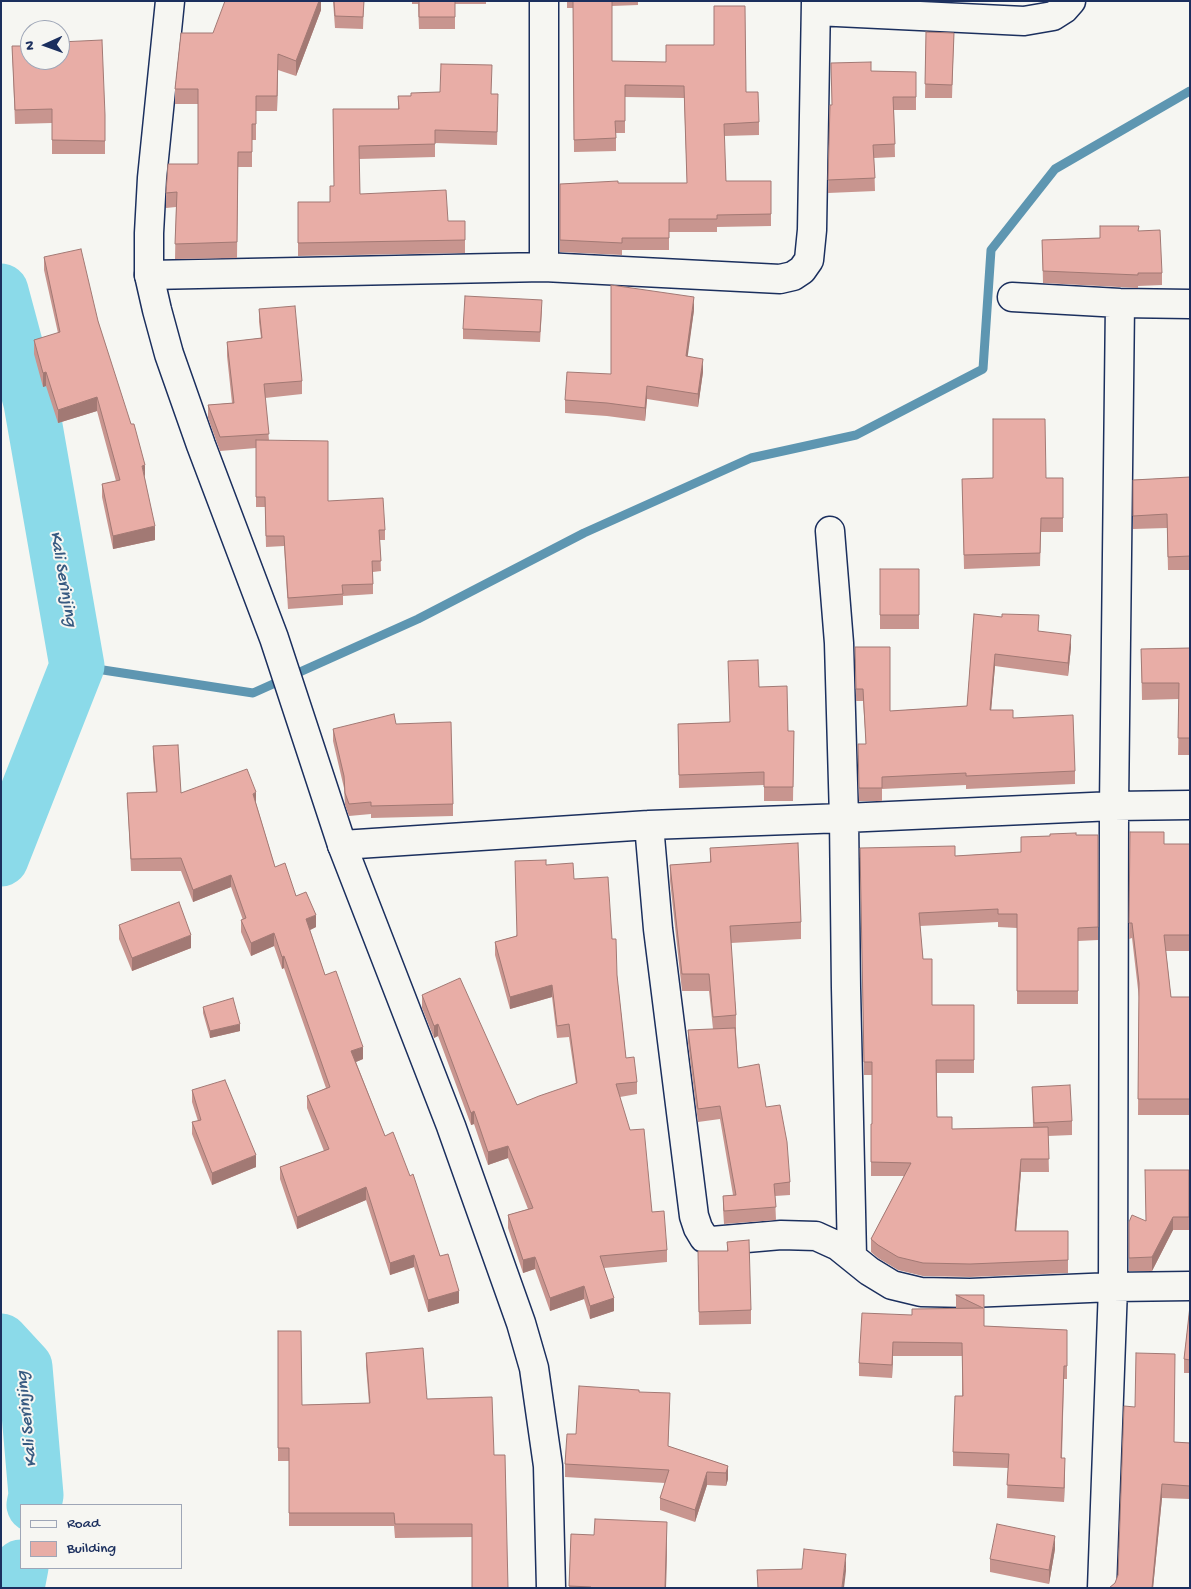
<!DOCTYPE html>
<html>
<head>
<meta charset="utf-8">
<style>
  body { margin:0 }
  #map { position:relative; width:1191px; height:1589px; overflow:hidden; background:#f6f6f2; font-family:"Gochi Hand",sans-serif }
  canvas { display:block }
  .frame { position:absolute; inset:0; border:2px solid #1b2f5e; pointer-events:none }
  .legend { position:absolute; left:20px; top:1504px; width:162px; height:65px; box-sizing:border-box; background:#f6f6f2; border:1px solid #9ea6b7; margin:0; padding:6px 9px; list-style:none; font-size:15px; color:#1b2f5e }
  .legend li { display:flex; align-items:center; gap:10px; height:25px }
  .legend b { width:25px; border:1px solid #9ea6b7 }
  .north { position:absolute; left:20px; top:20px; width:50px; height:50px; box-sizing:border-box; background:#f6f6f2; border:1px solid #9ea6b7; border-radius:50%; rotate:268deg; font-size:14px; font-weight:700; line-height:20px; text-align:center; color:#1b2f5e }
  .north::after { content:''; display:block; margin:auto; width:18px; height:22px; background:#1b2f5e; clip-path:polygon(50% 0,100% 100%,50% 72%,0 100%) }
</style>
</head>
<body>
<div id="map">
<canvas width="1191" height="1589"></canvas>
<div class="frame"></div>
<ul class="legend">
<li><b style="height:6px;background:#f6f6f2"></b>Road</li>
<li><b style="height:14px;background:#e8ada6"></b>Building</li>
</ul>
<div class="north">N</div>
</div>
<script>
const c = document.querySelector('canvas').getContext('2d');
c.lineJoin = 'round';
function shape(rows) {
  const path = new Path2D();
  for (const r of rows) {
    path.moveTo(r[0], r[1]);
    for (let i = 2; i < r.length; i += 2) path.lineTo(r[i], r[i + 1]);
  }
  return path;
}
function trace(path, color, width, dash) {
  c.strokeStyle = color;
  c.lineWidth = width;
  c.lineCap = dash ? 'butt' : 'round';
  c.setLineDash(dash || []);
  c.stroke(path);
}
function fill(path, color) {
  c.fillStyle = color;
  c.fill(path, 'evenodd');
}
function drawText(font, color, halo, rows, align = 'center') {
  c.font = font + ' "Gochi Hand",sans-serif';
  c.lineWidth = 4;
  c.setLineDash([]);
  c.textBaseline = 'middle';
  c.strokeStyle = halo;
  c.fillStyle = color;
  for (const [text, x, y, turn = 0] of rows) {
    c.save();
    c.translate(x, y);
    c.rotate((+turn || 0) * Math.PI / 180);
    c.textAlign = isNaN(turn) ? turn : align;
    if (halo) c.strokeText(text, 0, 0);
    c.fillText(text, 0, 0);
    c.restore();
  }
}
const stream = shape([
  [77,666,253,693,418,619,584,533,751,458,856,435,983,369,991,250,1055,169,1190,91]
]);
const river = shape([
  [1,291,31,403,77,666,1,859],
  [1,1341,25,1367,36,1495,34,1505],
  [17,1588,21,1567]
]);
const street = shape([
  [816,11,1024,21,1053,16,1064,9,1071,1],
  [544,267,544,1],
  [149,275,544,267,780,279,793,276,802,270,809,260,812,230,816,1],
  [1012,297,1120,303,1190,304],
  [830,531,839,643,844,818,846,988,852,1256],
  [649,825,658,929,694,1216,698,1228,704,1238,712,1241,781,1235,816,1236,838,1246,869,1271,892,1285,921,1292,970,1293,1113,1287,1190,1286],
  [342,845,649,825,844,818,1114,806,1190,805],
  [1102,1588,1113,1287,1114,806,1120,303]
]);
const secondary = shape([
  [170,1,152,178,149,233,149,275,157,310,169,354,201,445,274,638,342,845,451,1126,521,1323,534,1368,548,1466,551,1588]
]);
const wall = shape([
  [321,1,321,10,296,76,278,70,277,111,256,111,256,140,252,140,252,167,238,167,237,258,175,259,176,207,166,208,166,193,198,164,198,104,175,104,175,89,213,33],
  [333,1,364,1,363,29,335,28],
  [412,1,486,1,486,4,455,4,455,29,419,29,418,4,412,4],
  [567,1,638,1,638,5,612,6,612,61,746,92,759,122,759,135,724,136,726,181,771,181,771,226,717,227,717,232,669,232,669,250,622,250,622,255,560,252,560,184,618,183,687,183,684,98,625,97,625,133,616,133,616,151,574,152,573,8,567,8],
  [926,32,954,33,952,98,925,98],
  [12,46,105,115,105,154,52,154,52,123,15,124],
  [871,71,916,72,916,110,894,110,895,157,874,158,875,191,828,193,830,105,832,105],
  [492,94,498,108,497,145,435,143,435,157,359,159,360,194,448,221,465,221,465,253,298,256,298,202,330,202,334,186,333,109,398,109,398,96],
  [1138,231,1162,273,1162,285,1138,286,1138,288,1043,283,1042,240,1100,238],
  [44,257,98,321,145,479,155,540,113,549,102,497,102,484,116,481,97,411,58,423,46,386,43,387,34,354,34,340,58,333,44,270],
  [259,309,302,381,302,394,265,398,269,440,328,501,385,530,385,540,380,540,381,571,373,572,373,594,343,596,343,605,288,609,284,546,266,547,265,507,256,507,256,448,220,451,208,418,208,405,232,403,227,356,227,342,261,338,259,322],
  [542,310,540,342,463,339,463,329],
  [694,310,687,356,703,372,698,407,647,399,645,421,607,416,565,413,565,400,611,374],
  [1190,477,1190,570,1168,570,1167,528,1133,529,1133,480],
  [1063,478,1063,532,1041,532,1040,566,964,569,962,479],
  [880,569,919,569,919,629,880,629],
  [974,614,1039,631,1071,647,1068,676,995,666,991,710,1013,718,1075,771,1075,784,966,789,966,785,882,789,882,801,859,801,858,756,866,744,863,701,856,701,855,659,890,711,967,706],
  [1190,648,1190,755,1178,755,1179,699,1142,700,1141,649],
  [759,687,788,731,794,731,793,801,764,801,764,785,679,788,678,724,729,722],
  [396,724,453,804,453,816,371,818,371,814,349,816,345,805,344,788,333,741,333,729],
  [153,746,181,793,256,803,275,867,296,896,316,927,310,930,325,975,363,1059,356,1062,385,1136,440,1256,459,1303,428,1312,414,1267,390,1275,366,1200,297,1229,280,1179,280,1167,324,1151,307,1108,307,1096,326,1088,284,968,282,969,274,946,251,956,241,932,241,920,243,920,231,887,193,902,181,871,131,871,127,793,156,792,153,758],
  [1130,832,1164,844,1190,844,1190,951,1166,951,1171,997,1190,997,1190,1115,1138,1115,1139,998,1132,938,1129,939],
  [1076,835,1098,835,1098,940,1078,941,1078,1004,1017,1004,1017,928,998,927,998,922,920,926,923,959,932,1005,974,1005,974,1073,937,1073,937,1117,952,1129,1033,1127,1032,1087,1072,1121,1072,1135,1048,1136,1049,1172,1021,1172,1016,1231,1068,1231,1068,1273,970,1277,923,1276,898,1270,878,1258,871,1252,871,1239,904,1176,871,1176,871,1124,872,1124,872,1075,864,1075,860,848,955,856,1021,852,1021,837],
  [710,848,801,922,801,939,731,943,736,1015,736,1032,738,1068,766,1107,790,1182,790,1195,775,1196,776,1220,724,1224,723,1209,723,1196,733,1195,720,1119,698,1122,688,1043,688,1030,713,1029,709,991,682,991,670,881,670,865,710,862],
  [546,865,574,879,612,939,617,975,626,1058,637,1082,637,1094,620,1097,652,1212,667,1250,667,1262,604,1268,614,1311,590,1319,584,1299,550,1311,535,1269,523,1273,508,1228,508,1215,528,1209,508,1158,488,1165,474,1124,471,1125,438,1036,434,1038,422,1008,422,995,517,1105,576,1084,569,1037,557,1038,552,997,510,1009,495,955,495,942,516,936],
  [119,925,191,948,132,971,119,939],
  [203,1007,240,1031,210,1038,203,1013],
  [192,1090,256,1167,212,1185,192,1134,192,1122,198,1121,192,1102],
  [1189,1170,1189,1230,1173,1230,1152,1271,1129,1271,1129,1222,1146,1221],
  [727,1242,751,1310,751,1324,699,1325,698,1265,727,1251],
  [956,1295,984,1295,984,1326,1067,1330,1067,1379,1064,1379,1062,1458,1065,1472,1064,1502,1007,1498,1008,1468,953,1466,953,1452,962,1396,962,1356,893,1356,892,1378,859,1376,859,1363,912,1315,957,1309,956,1308],
  [1190,1306,1190,1373,1184,1373,1184,1359],
  [278,1331,302,1405,369,1403,366,1366,366,1353,427,1399,492,1397,472,1537,395,1538,394,1526,289,1526,289,1461,278,1461],
  [639,1392,670,1406,668,1446,728,1466,728,1479,726,1486,707,1485,695,1522,660,1510,660,1498,665,1483,565,1477,565,1464,576,1434],
  [1174,1442,1190,1443,1190,1499,1162,1498,1153,1588,1109,1588,1115,1583],
  [571,1534,667,1542,666,1588,569,1588],
  [1055,1549,1049,1584,990,1572,990,1559]
]);
const shadedWall = shape([
  [319,1,321,1,321,10,296,76,296,61],
  [278,54,278,70,277,111,277,96],
  [694,297,694,310,686,369,686,356],
  [703,359,703,372,698,407,698,394],
  [46,372,46,386,43,387,43,373],
  [647,386,647,399,645,421,645,408],
  [97,397,97,411,58,423,58,410],
  [145,465,145,479,142,466],
  [155,526,155,540,113,549,113,536],
  [1071,635,1071,647,1068,676,1068,663],
  [995,654,995,666,990,723,990,710],
  [256,792,256,805,253,794],
  [231,875,231,887,193,902,193,890],
  [316,915,316,927,306,932,306,919],
  [274,933,274,946,251,956,251,943],
  [191,935,191,948,132,971,132,958],
  [284,956,284,968,282,969,282,957],
  [552,985,552,997,510,1009,510,997],
  [240,1024,240,1031,210,1038,210,1031],
  [438,1024,438,1036,434,1038,434,1026],
  [363,1047,363,1059,351,1064,351,1051],
  [474,1111,474,1124,471,1125,471,1113],
  [508,1146,508,1158,488,1165,488,1152],
  [256,1155,256,1167,212,1185,212,1173],
  [1021,1159,1021,1172,1015,1244,1015,1231],
  [366,1187,366,1200,297,1229,297,1217],
  [1173,1217,1173,1230,1152,1271,1152,1257],
  [414,1255,414,1267,390,1275,390,1263],
  [535,1257,535,1269,523,1273,523,1260],
  [584,1286,584,1299,550,1311,550,1298],
  [459,1291,459,1303,428,1312,428,1300],
  [614,1298,614,1311,590,1319,590,1306],
  [893,1342,893,1356,892,1378,892,1365],
  [1065,1458,1065,1472,1064,1502,1064,1488],
  [728,1466,728,1479,726,1486,726,1473],
  [707,1472,707,1485,695,1522,695,1510],
  [1162,1484,1162,1498,1153,1588,1152,1588],
  [667,1522,667,1542,666,1588,665,1588],
  [1055,1536,1055,1549,1049,1584,1049,1570],
  [846,1554,846,1571,844,1588,842,1588]
]);
const building = shape([
  [225,1,319,1,296,61,278,54,277,96,256,96,256,124,252,124,252,152,238,152,237,242,175,244,177,192,166,193,168,164,198,164,198,89,175,89,181,33,213,33,225,1],
  [334,1,364,1,363,17,335,16,334,1],
  [419,1,455,1,455,17,419,17,419,1],
  [573,1,612,1,612,61,666,62,666,45,714,45,714,6,745,6,746,92,758,92,759,122,724,124,726,181,771,181,771,214,717,215,717,219,669,219,669,238,622,238,622,243,560,240,560,184,618,181,618,183,687,183,684,86,625,85,625,121,615,121,616,138,574,140,573,1],
  [926,32,954,33,952,85,925,84,926,32],
  [102,40,105,115,105,141,52,140,52,109,15,110,12,46,30,46,30,60,60,60,60,42,102,40],
  [871,62,871,71,916,72,916,97,893,97,895,144,873,145,875,178,828,180,830,105,832,105,831,63,871,62],
  [441,64,492,65,491,94,498,94,497,132,435,130,435,144,359,146,360,194,446,190,448,221,465,221,465,240,298,243,298,202,330,202,330,186,334,186,333,109,399,109,398,96,411,96,411,93,440,92,441,64],
  [1100,226,1139,226,1138,231,1160,230,1162,273,1138,273,1138,275,1043,271,1042,240,1100,238,1100,226],
  [81,249,98,321,131,424,134,424,145,465,142,466,155,526,113,536,102,484,120,480,97,397,58,410,46,372,43,373,34,340,60,332,44,257,81,249],
  [611,285,694,297,686,356,703,359,698,394,647,386,645,408,607,403,565,400,567,372,611,374,611,285],
  [465,296,542,300,540,332,463,329,465,296],
  [295,306,302,381,264,384,269,434,220,437,208,405,234,403,227,342,262,338,259,309,295,306],
  [993,419,1045,419,1046,478,1063,478,1063,518,1041,518,1040,553,964,555,962,479,993,478,993,419],
  [256,440,328,441,328,501,383,498,385,530,379,530,381,561,372,561,373,584,342,585,343,594,288,598,284,536,266,536,265,497,256,497,256,440],
  [1190,477,1190,556,1168,557,1167,514,1133,516,1133,480,1190,477],
  [880,569,919,569,919,615,880,615,880,569],
  [974,614,1002,617,1002,614,1039,615,1038,631,1071,635,1068,663,995,654,990,710,1013,710,1013,718,1073,715,1075,771,966,776,966,773,882,777,882,788,859,788,858,744,866,744,863,689,856,689,855,647,890,647,890,711,967,706,974,614],
  [1190,648,1190,738,1178,738,1179,683,1142,683,1141,649,1190,648],
  [758,660,759,687,787,686,788,731,794,731,793,787,764,787,764,772,679,775,678,724,730,722,728,661,758,660],
  [394,714,396,724,451,722,453,804,371,806,371,802,349,804,345,793,344,776,333,729,394,714],
  [178,745,181,793,247,769,256,792,253,794,275,867,285,863,296,896,306,892,316,915,306,919,325,975,336,971,363,1047,351,1051,385,1136,393,1132,410,1176,413,1174,440,1256,448,1254,459,1291,428,1300,414,1255,390,1263,366,1187,297,1217,280,1167,329,1149,307,1096,330,1087,284,956,282,957,274,933,251,943,241,920,246,918,231,875,193,890,181,858,131,859,127,793,157,792,153,746,178,745],
  [1130,832,1164,832,1164,844,1190,844,1190,935,1164,935,1171,997,1190,997,1190,1099,1138,1099,1139,983,1132,923,1129,923,1130,832],
  [1076,833,1076,835,1098,835,1098,927,1078,928,1078,991,1017,991,1017,914,998,914,998,909,919,913,923,959,932,959,932,1005,974,1005,974,1060,936,1060,937,1117,952,1117,952,1129,1048,1127,1049,1159,1021,1159,1015,1231,1068,1231,1068,1260,970,1264,923,1263,898,1257,878,1245,871,1239,911,1163,871,1162,871,1124,872,1124,872,1062,864,1062,860,848,955,846,955,856,1021,852,1021,837,1050,836,1050,834,1076,833],
  [798,843,801,922,730,926,736,1015,713,1017,709,974,682,974,670,865,711,862,710,848,798,843],
  [546,860,546,865,573,863,574,879,608,877,612,939,616,939,617,975,626,1058,634,1057,637,1082,616,1084,630,1130,644,1129,652,1212,664,1211,667,1250,600,1256,614,1298,590,1306,584,1286,550,1298,535,1257,523,1260,508,1215,533,1208,508,1146,488,1152,474,1111,471,1113,438,1024,434,1026,422,995,460,978,517,1105,539,1096,577,1083,569,1024,557,1026,552,985,510,997,495,942,517,936,515,861,546,860],
  [179,902,191,935,132,958,119,925,179,902],
  [233,998,240,1024,210,1031,203,1007,233,998],
  [735,1028,738,1068,759,1064,766,1107,780,1105,787,1142,790,1182,774,1184,776,1207,724,1211,723,1196,736,1195,720,1106,698,1109,688,1030,735,1028],
  [225,1080,256,1155,212,1173,192,1122,201,1120,192,1090,225,1080],
  [1070,1085,1072,1121,1034,1123,1032,1087,1070,1085],
  [1145,1170,1189,1170,1189,1217,1173,1217,1152,1257,1129,1258,1129,1222,1132,1215,1146,1221,1145,1170],
  [749,1240,751,1310,699,1312,698,1251,728,1251,727,1242,749,1240],
  [956,1295,984,1295,984,1326,1067,1330,1067,1366,1064,1366,1061,1458,1065,1458,1064,1488,1007,1485,1009,1454,953,1452,955,1396,963,1396,962,1343,893,1342,892,1365,859,1363,862,1313,912,1315,912,1309,983,1308,956,1295],
  [1190,1306,1190,1360,1184,1359,1190,1306],
  [278,1331,301,1331,302,1405,370,1403,366,1353,423,1348,427,1399,492,1397,494,1455,505,1455,508,1588,472,1588,472,1524,395,1524,394,1513,289,1513,289,1448,278,1448,278,1331],
  [1136,1353,1175,1354,1174,1442,1190,1443,1190,1486,1162,1484,1152,1588,1109,1588,1115,1583,1118,1575,1124,1406,1135,1407,1136,1353],
  [579,1386,639,1390,639,1392,670,1393,668,1446,728,1466,726,1473,707,1472,695,1510,660,1498,669,1470,565,1464,567,1434,576,1434,579,1386],
  [595,1519,667,1522,665,1588,591,1588,591,1587,569,1586,571,1534,594,1535,595,1519],
  [997,1524,1055,1536,1049,1570,990,1559,997,1524],
  [804,1549,846,1554,842,1587,844,1588,758,1588,757,1570,802,1569,804,1549]
]);
const waterNames = [
  ["Kali Serinjing",62,579,80],
  ["Kali Serinjing",28,1419,-96]
];
trace(stream, '#5e96b1', 9);
trace(river, '#8bdae9', 55);
trace(street, '#1b2f5e', 31);
trace(secondary, '#1b2f5e', 31);
trace(street, '#f6f6f2', 28);
trace(secondary, '#f6f6f2', 28);
fill(wall, '#c8958f');
fill(shadedWall, '#a27974');
fill(building, '#e8ada6');
trace(building, '#a27974', 1);
drawText('italic 18px', '#375a81', '#f6f6f2', waterNames);
</script>
</body>
</html>
